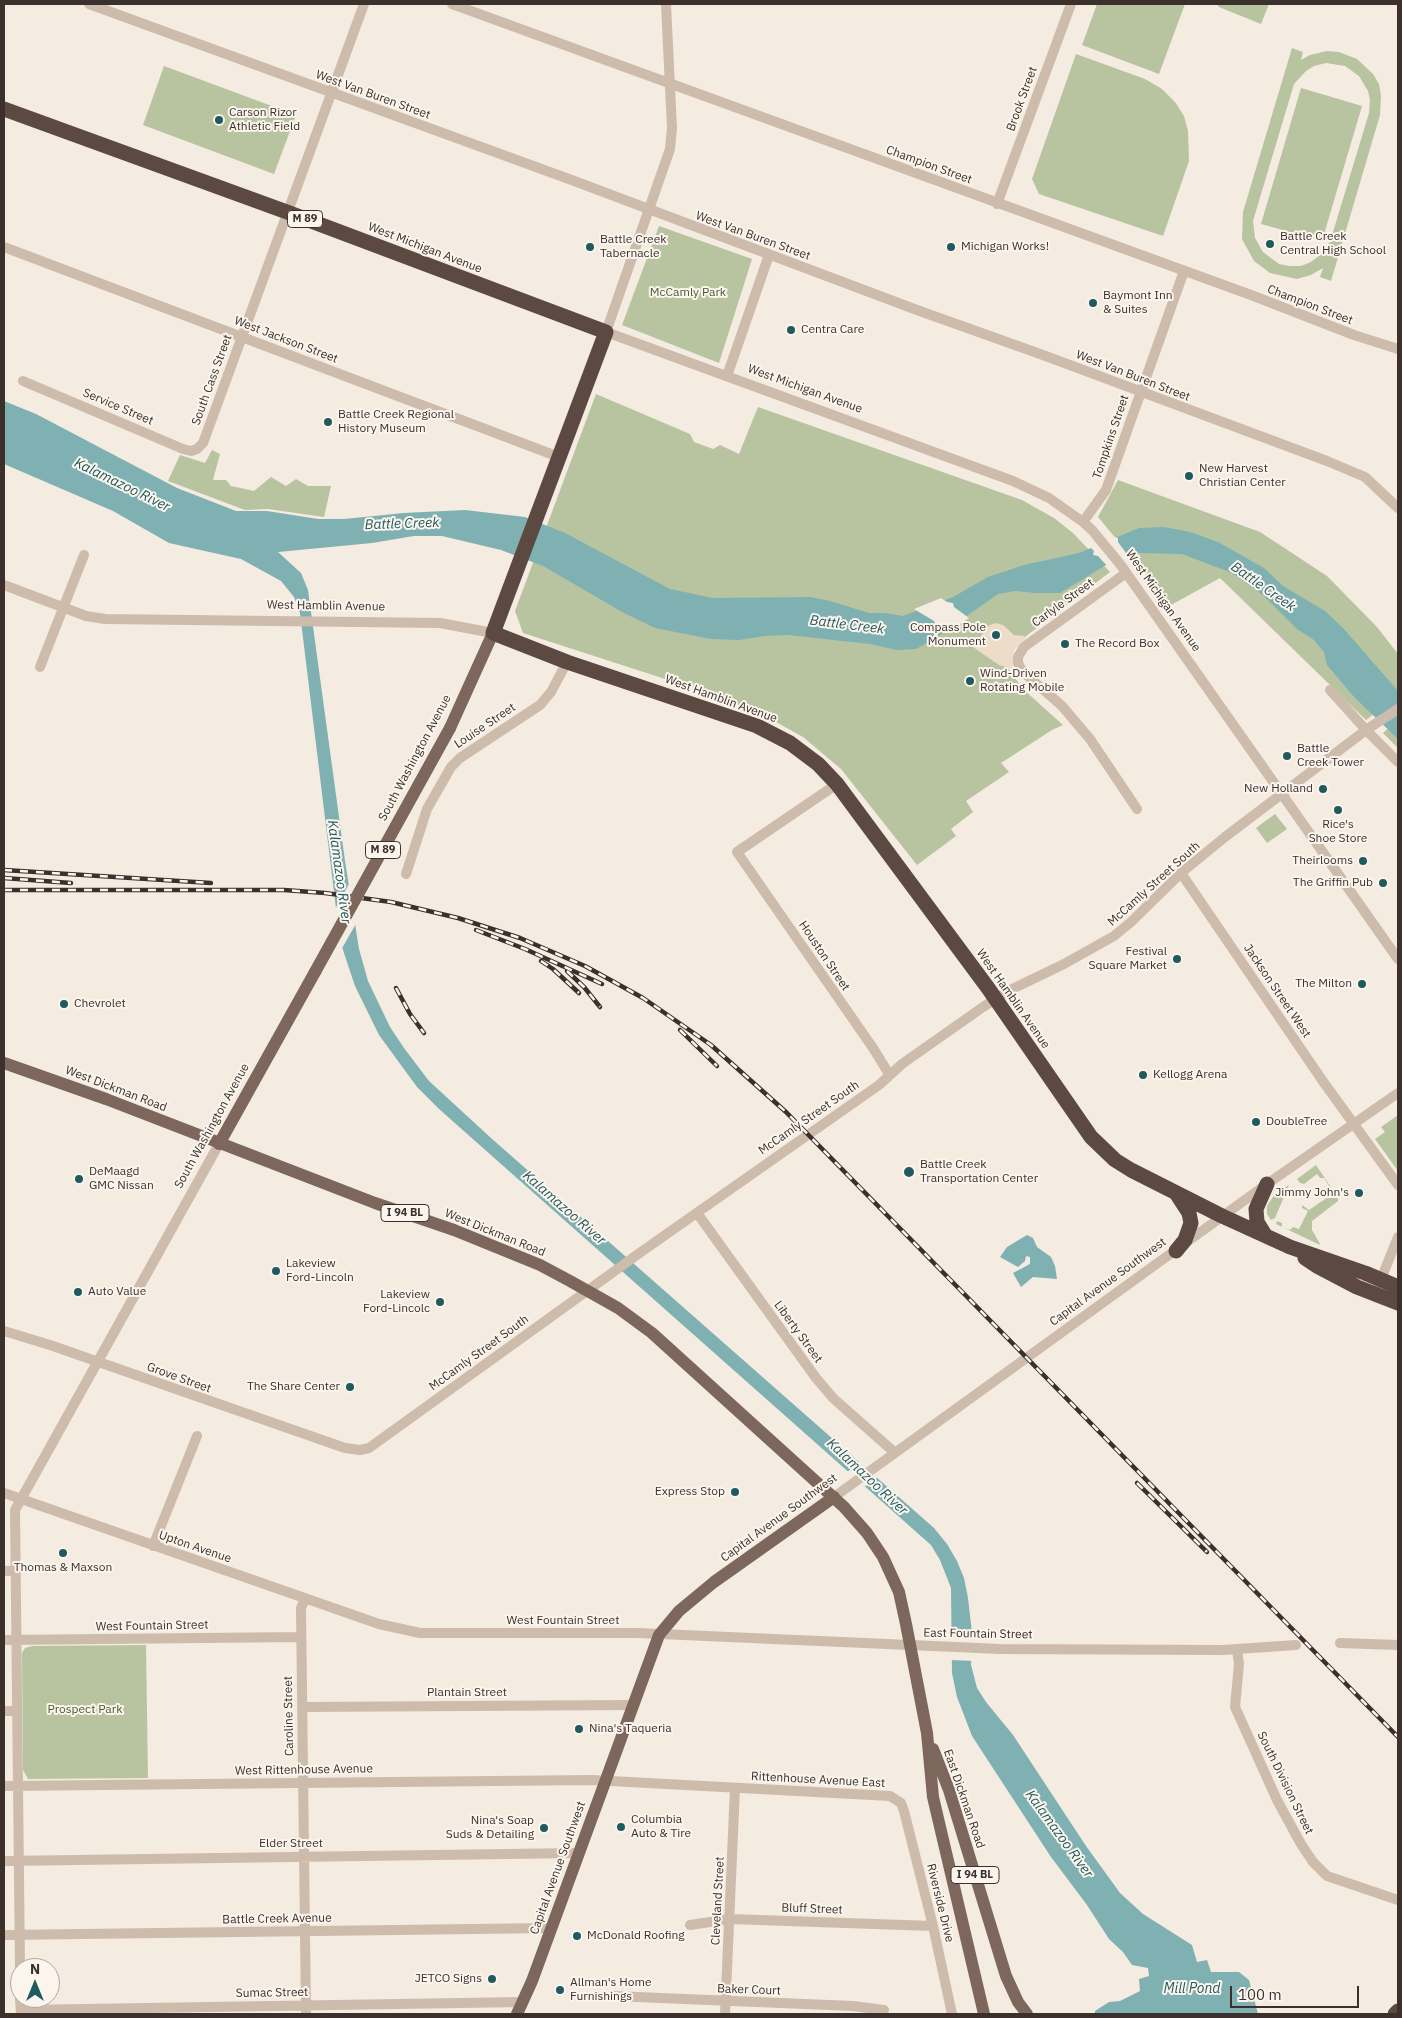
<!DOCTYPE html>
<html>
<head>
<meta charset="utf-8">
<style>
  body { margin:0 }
  #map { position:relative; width:1402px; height:2018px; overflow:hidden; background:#f4ebe1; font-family:"IBM Plex Sans",sans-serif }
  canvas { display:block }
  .frame { position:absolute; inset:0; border:5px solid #3b302b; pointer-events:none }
  .north { position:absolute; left:10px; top:1958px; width:50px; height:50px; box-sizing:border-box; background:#fbf5ee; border:1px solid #aea6a0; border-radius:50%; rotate:0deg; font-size:14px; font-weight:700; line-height:20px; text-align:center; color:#3b302b }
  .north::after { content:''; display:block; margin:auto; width:18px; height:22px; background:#1f5a5e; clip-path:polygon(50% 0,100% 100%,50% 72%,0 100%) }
  .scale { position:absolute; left:1230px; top:1986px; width:129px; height:22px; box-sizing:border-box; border:2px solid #3b302b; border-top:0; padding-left:6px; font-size:15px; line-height:18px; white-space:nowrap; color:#3b302b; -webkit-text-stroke:4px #fbf5ee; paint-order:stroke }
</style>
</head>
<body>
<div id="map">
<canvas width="1402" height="2018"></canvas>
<div class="frame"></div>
<div class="north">N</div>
<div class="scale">100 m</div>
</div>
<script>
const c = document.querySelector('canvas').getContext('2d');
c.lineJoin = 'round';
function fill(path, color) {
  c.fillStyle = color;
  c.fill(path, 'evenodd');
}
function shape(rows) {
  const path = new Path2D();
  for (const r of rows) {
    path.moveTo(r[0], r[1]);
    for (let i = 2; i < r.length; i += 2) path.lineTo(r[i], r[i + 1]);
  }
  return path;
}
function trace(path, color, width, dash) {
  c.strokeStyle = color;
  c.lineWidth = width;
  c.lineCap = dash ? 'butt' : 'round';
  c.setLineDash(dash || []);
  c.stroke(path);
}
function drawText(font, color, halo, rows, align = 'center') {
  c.font = font + ' "IBM Plex Sans",sans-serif';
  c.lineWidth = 4;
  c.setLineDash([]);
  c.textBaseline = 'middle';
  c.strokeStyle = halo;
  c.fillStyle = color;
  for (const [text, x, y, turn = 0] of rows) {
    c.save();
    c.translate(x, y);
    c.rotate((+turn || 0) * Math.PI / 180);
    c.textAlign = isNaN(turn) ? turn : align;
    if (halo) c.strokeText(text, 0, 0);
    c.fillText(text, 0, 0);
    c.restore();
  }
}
const green = shape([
  [1097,4,1185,4,1159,74,1082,45],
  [1217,4,1269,4,1261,24,1219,7],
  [1292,48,1303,52,1301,60,1310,55,1327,51,1339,52,1357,59,1373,74,1379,84,1381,96,1380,115,1331,281,1320,277,1323,268,1311,275,1297,279,1270,273,1254,261,1242,239,1243,212],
  [1326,63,1345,66,1359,76,1368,91,1370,100,1369,113,1330,242,1324,252,1311,262,1301,266,1289,266,1279,264,1263,252,1255,238,1253,221,1294,84,1306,71,1314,66],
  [1076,54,1145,79,1162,89,1175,102,1184,116,1188,131,1189,161,1163,236,1039,194,1032,179],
  [164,66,296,115,274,174,143,125],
  [1301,88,1362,106,1322,241,1261,224],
  [659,226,752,259,719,363,622,325],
  [596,394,690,434,694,442,713,449,720,445,739,454,758,407,1022,500,1054,518,1073,533,1110,572,1017,643,1006,665,1023,689,1063,725,1052,730,1001,763,1009,772,966,801,973,812,951,829,956,836,917,865,841,769,803,737,758,712,693,688,523,633,515,611],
  [212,450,220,454,213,480,226,480,231,486,254,491,271,477,286,486,296,479,308,486,331,486,324,517,268,509,245,510,168,481,180,455,205,463],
  [1118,480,1260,532,1327,576,1377,627,1398,654,1398,696,1366,720,1220,578,1171,605,1098,517],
  [1398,720,1398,748,1383,733],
  [1275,814,1287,829,1267,843,1256,828],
  [1398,1115,1398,1171,1375,1139,1385,1132,1381,1127],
  [1316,1165,1338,1198,1338,1201,1312,1221,1312,1230,1319,1242,1320,1245,1276,1224,1277,1221,1282,1223,1282,1227,1290,1230,1293,1227,1299,1229,1308,1211,1302,1208,1302,1205,1309,1210,1331,1195,1328,1189,1329,1186,1324,1178,1320,1178,1317,1174,1304,1184,1300,1183,1297,1179],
  [1289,1185,1275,1218,1271,1220,1267,1214,1267,1206,1275,1194],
  [146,1645,148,1778,28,1779,23,1770,22,1653,25,1648,32,1646]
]);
const plaza = shape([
  [995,623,1003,625,1014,635,1024,636,1026,639,1014,650,1013,669,999,665,973,647,988,626]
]);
const water = shape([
  [4,401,36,414,177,488,236,511,267,511,318,519,344,519,404,513,465,510,525,517,565,533,670,589,713,598,810,597,830,601,869,613,885,613,903,616,953,597,988,577,1024,565,1079,553,1139,528,1164,527,1190,532,1218,542,1264,568,1283,586,1325,611,1343,628,1398,691,1398,739,1355,698,1327,665,1324,652,1314,640,1297,629,1263,595,1232,573,1182,554,1137,553,1106,565,1060,593,1036,593,1015,591,998,594,934,639,916,649,897,650,870,644,788,635,765,636,739,640,711,639,655,628,624,613,543,566,501,550,442,536,414,536,372,543,278,552,301,573,308,590,345,861,359,949,368,981,390,1027,404,1048,429,1081,491,1138,934,1528,947,1544,957,1561,964,1578,968,1598,972,1633,971,1665,977,1688,986,1702,1013,1735,1086,1846,1120,1893,1143,1914,1192,1945,1197,1962,1207,1960,1211,1972,1239,1972,1249,1980,1258,2014,1095,2014,1095,2011,1109,2002,1120,2001,1140,1991,1139,1979,1149,1976,1148,1968,1132,1965,1123,1952,1109,1939,1087,1905,1051,1857,972,1736,957,1697,952,1673,951,1588,940,1560,931,1545,439,1109,417,1087,379,1035,355,986,340,941,300,613,294,597,281,581,241,559,169,543,113,511,4,464],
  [1027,1235,1033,1238,1037,1247,1051,1257,1055,1266,1057,1279,1033,1277,1021,1287,1013,1273,1030,1264,1030,1257,1026,1256,1025,1261,1018,1267,1000,1257,1007,1247]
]);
const pier = shape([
  [1112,536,1118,538,1118,542,1129,557,1108,567,1098,556,1093,555,1094,551,1089,546],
  [941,598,947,602,953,603,954,607,969,618,950,631,942,626,936,625,934,621,914,609],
  [350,882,357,922,341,950,334,911],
  [861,1461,878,1477,863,1488,846,1473],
  [950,1635,974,1636,974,1661,950,1660]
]);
const minor = shape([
  [89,4,569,179,917,310,1043,355,1327,461,1365,477,1398,508],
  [452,4,1251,295,1354,335,1398,349],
  [666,4,672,128,670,149,606,332,1013,481,1049,498,1083,522,1092,530,1120,564,1398,959],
  [997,204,1071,4],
  [4,247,559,457],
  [727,376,769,255],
  [23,381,183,449,191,451,197,449,203,443,364,4],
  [1083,522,1106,490,1184,271],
  [1126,573,1024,647,1018,657,1018,663,1022,671,1062,706,1090,739,1137,809],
  [4,585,86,616,105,619,440,623,493,633],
  [40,667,84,555],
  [1330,690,1366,730,1398,762],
  [837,784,737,852,873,1048,889,1074],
  [1181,873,1322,1080,1398,1185],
  [406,874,427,809,451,767,460,758,540,705,551,692,567,662],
  [697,1213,816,1378,833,1398,894,1452],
  [1379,1284,1398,1237],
  [4,1331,50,1345,345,1448,360,1450,369,1448,641,1252,879,1085,902,1064,983,1007,1008,991,1064,964,1114,936,1131,922,1181,873,1225,837,1366,730,1398,709],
  [4,1493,379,1624,420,1633,638,1633,1000,1649,1223,1650,1296,1645],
  [834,1497,1267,1184,1398,1093],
  [153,1546,197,1436],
  [4,1571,16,1571],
  [305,1599,301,1608,306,2014],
  [4,1640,301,1637],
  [1340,1643,1398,1645],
  [1237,1649,1239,1664,1235,1707,1277,1800,1301,1844,1313,1862,1327,1876,1398,1900],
  [302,1707,632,1705],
  [4,1711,17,1711],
  [4,1786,592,1780,890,1796,901,1803,904,1811,933,1926,952,2014],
  [4,1861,579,1853],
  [690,1925,730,1919,933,1926],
  [4,1935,551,1928],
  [20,1968,15,1510,219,1144],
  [613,1996,853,2006,884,2010],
  [20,1998,21,2014],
  [21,2010,523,2002],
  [725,2014,735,1788]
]);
const major = shape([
  [450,728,493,633],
  [4,1063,106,1099,375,1203,454,1230,540,1265,570,1281,618,1308,652,1333,844,1507,867,1533,883,1557,899,1592,906,1624,927,1733,933,1797,984,2014],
  [219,1144,315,972],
  [933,1749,949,1790,1006,1976,1018,2002,1027,2014],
  [517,2014,532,1981,659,1635,679,1611,714,1582,834,1497]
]);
const highway = shape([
  [4,109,287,212,606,332,493,633,567,662,757,726,790,743,818,764,837,784,988,988,1082,1124,1091,1137,1115,1160,1131,1170,1222,1216,1290,1247,1365,1273,1398,1287],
  [1176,1193,1189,1213,1191,1223,1185,1240,1176,1251],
  [1265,1235,1257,1222,1256,1209,1267,1184],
  [1305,1258,1317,1266,1357,1287,1398,1303],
  [1395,2014,1398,2011]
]);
const rail = shape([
  [4,870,211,883],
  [4,878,71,883],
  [4,890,284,890,325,893,391,902,458,918,520,938,585,966,643,998,711,1045,786,1112,1398,1737],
  [476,930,525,949,602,984],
  [541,961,553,969,579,993],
  [567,971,584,987,600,1007],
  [396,988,410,1014,424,1033],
  [680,1030,717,1066],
  [1137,1483,1207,1552]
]);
const majorBridge = shape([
  [315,972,450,728]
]);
const markers = [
  [219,120,5,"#1f5a5e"],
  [1270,244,5,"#1f5a5e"],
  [590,247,5,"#1f5a5e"],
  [951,247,5,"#1f5a5e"],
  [1093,303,5,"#1f5a5e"],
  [791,330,5,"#1f5a5e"],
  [328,422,5,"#1f5a5e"],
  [1189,476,5,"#1f5a5e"],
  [996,635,5,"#1f5a5e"],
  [1065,644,5,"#1f5a5e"],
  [970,681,5,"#1f5a5e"],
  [1287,756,5,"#1f5a5e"],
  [1323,789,5,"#1f5a5e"],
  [1338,810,5,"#1f5a5e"],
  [1363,861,5,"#1f5a5e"],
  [1383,883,5,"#1f5a5e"],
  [1177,959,5,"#1f5a5e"],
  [1362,984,5,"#1f5a5e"],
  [64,1004,5,"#1f5a5e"],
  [1143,1075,5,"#1f5a5e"],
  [1256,1122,5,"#1f5a5e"],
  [909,1172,6,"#1f5a5e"],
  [79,1179,5,"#1f5a5e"],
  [1359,1193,5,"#1f5a5e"],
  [276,1271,5,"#1f5a5e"],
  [78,1292,5,"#1f5a5e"],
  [440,1302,5,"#1f5a5e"],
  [350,1387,5,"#1f5a5e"],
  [735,1492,5,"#1f5a5e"],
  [63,1553,5,"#1f5a5e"],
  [579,1729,5,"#1f5a5e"],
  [621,1827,5,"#1f5a5e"],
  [544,1828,5,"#1f5a5e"],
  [577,1936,5,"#1f5a5e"],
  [492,1979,5,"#1f5a5e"],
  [560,1990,5,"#1f5a5e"]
];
const shields = [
  [305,219,35],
  [383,850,35],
  [405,1213,48],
  [975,1875,48]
];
const shieldNames = [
  ["M 89",305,219],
  ["M 89",383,850],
  ["I 94 BL",405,1213],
  ["I 94 BL",975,1875]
];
const streetNames = [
  ["West Van Buren Street",373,95,20],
  ["Brook Street",1022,99,-70],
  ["Champion Street",929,165,20],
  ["West Van Buren Street",753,236,20],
  ["West Michigan Avenue",425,248,21],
  ["Champion Street",1310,305,21],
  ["West Jackson Street",286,340,21],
  ["West Van Buren Street",1133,376,21],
  ["South Cass Street",212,380,-70],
  ["West Michigan Avenue",805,389,20],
  ["Service Street",118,407,23],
  ["Tompkins Street",1111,437,-71],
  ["West Michigan Avenue",1163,601,55],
  ["Carlyle Street",1063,603,-36],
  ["West Hamblin Avenue",326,606,1],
  ["West Hamblin Avenue",721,699,20],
  ["Louise Street",485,726,-34],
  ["South Washington Avenue",415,758,-62],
  ["McCamly Street South",1154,884,-42],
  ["Houston Street",824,956,56],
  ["Jackson Street West",1277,991,56],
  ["West Hamblin Avenue",1013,999,55],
  ["West Dickman Road",116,1089,21],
  ["McCamly Street South",809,1118,-35],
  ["South Washington Avenue",212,1126,-61],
  ["West Dickman Road",495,1233,22],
  ["Capital Avenue Southwest",1108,1282,-36],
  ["Liberty Street",798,1332,54],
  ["McCamly Street South",479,1353,-36],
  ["Grove Street",179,1378,20],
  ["Capital Avenue Southwest",779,1518,-36],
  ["Upton Avenue",195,1547,19],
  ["West Fountain Street",563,1621],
  ["West Fountain Street",152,1626,-1],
  ["East Fountain Street",978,1634,1],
  ["Plantain Street",467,1693],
  ["Caroline Street",289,1716,-91],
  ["West Rittenhouse Avenue",304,1770,-1],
  ["Rittenhouse Avenue East",818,1780,3],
  ["South Division Street",1285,1783,64],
  ["East Dickman Road",964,1799,71],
  ["Elder Street",291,1844],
  ["Capital Avenue Southwest",558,1868,-70],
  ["Cleveland Street",718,1901,-87],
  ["Riverside Drive",940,1903,76],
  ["Bluff Street",812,1909,2],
  ["Battle Creek Avenue",277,1919,-1],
  ["Baker Court",749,1990,2],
  ["Sumac Street",272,1993,-1]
];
const poiNames = [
  ["Carson Rizor",229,113],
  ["Athletic Field",229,127],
  ["Battle Creek",1280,237],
  ["Central High School",1280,251],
  ["Battle Creek",600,240],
  ["Tabernacle",600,254],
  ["Michigan Works!",961,247],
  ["Baymont Inn",1103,296],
  ["& Suites",1103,310],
  ["Centra Care",801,330],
  ["Battle Creek Regional",338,415],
  ["History Museum",338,429],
  ["New Harvest",1199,469],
  ["Christian Center",1199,483],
  ["Compass Pole",986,628,"right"],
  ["Monument",986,642,"right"],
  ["The Record Box",1075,644],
  ["Wind-Driven",980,674],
  ["Rotating Mobile",980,688],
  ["Battle",1297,749],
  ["Creek Tower",1297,763],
  ["New Holland",1313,789,"right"],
  ["Rice's",1338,825,"center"],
  ["Shoe Store",1338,839,"center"],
  ["Theirlooms",1353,861,"right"],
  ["The Griffin Pub",1373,883,"right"],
  ["Festival",1167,952,"right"],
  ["Square Market",1167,966,"right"],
  ["The Milton",1352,984,"right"],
  ["Chevrolet",74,1004],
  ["Kellogg Arena",1153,1075],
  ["DoubleTree",1266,1122],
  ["Battle Creek",920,1165],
  ["Transportation Center",920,1179],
  ["DeMaagd",89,1172],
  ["GMC Nissan",89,1186],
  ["Jimmy John's",1349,1193,"right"],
  ["Lakeview",286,1264],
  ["Ford-Lincoln",286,1278],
  ["Auto Value",88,1292],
  ["Lakeview",430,1295,"right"],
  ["Ford-Lincolc",430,1309,"right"],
  ["The Share Center",340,1387,"right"],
  ["Express Stop",725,1492,"right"],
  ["Thomas & Maxson",63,1568,"center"],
  ["Nina's Taqueria",589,1729],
  ["Columbia",631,1820],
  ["Auto & Tire",631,1834],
  ["Nina's Soap",534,1821,"right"],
  ["Suds & Detailing",534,1835,"right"],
  ["McDonald Roofing",587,1936],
  ["JETCO Signs",482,1979,"right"],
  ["Allman's Home",570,1983],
  ["Furnishings",570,1997]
];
const parkNames = [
  ["McCamly Park",688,293],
  ["Prospect Park",85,1710]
];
const waterNames = [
  ["Kalamazoo River",122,485,26],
  ["Battle Creek",402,524,-2],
  ["Battle Creek",1263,587,35],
  ["Battle Creek",847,625,7],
  ["Kalamazoo River",339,872,82],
  ["Kalamazoo River",564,1208,41],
  ["Kalamazoo River",867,1477,43],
  ["Kalamazoo River",1059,1834,54],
  ["Mill Pond",1192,1989]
];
fill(green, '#b8c4a0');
fill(plaza, '#ecdcc8');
fill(water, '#7fb0b2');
fill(pier, '#f4ebe1');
trace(minor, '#cdbbac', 10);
trace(major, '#7d675c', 12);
trace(highway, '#5c4a42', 15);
trace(rail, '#3b302b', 4.5);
trace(rail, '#fbf5ee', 2.5, [8]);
trace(majorBridge, '#7d675c', 12);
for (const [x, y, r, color] of markers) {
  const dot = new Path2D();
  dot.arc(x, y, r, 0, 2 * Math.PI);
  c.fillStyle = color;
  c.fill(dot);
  trace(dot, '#fbf5ee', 2);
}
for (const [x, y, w] of shields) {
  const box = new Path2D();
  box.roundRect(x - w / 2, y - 8.5, w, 17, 4);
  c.fillStyle = '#fbf5ee';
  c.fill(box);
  trace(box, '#3b302b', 1);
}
drawText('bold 11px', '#3b302b', null, shieldNames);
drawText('12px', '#3b302b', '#fbf5ee', streetNames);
drawText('12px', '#3b302b', '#fbf5ee', poiNames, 'left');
drawText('12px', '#4a5a2e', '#fbf5ee', parkNames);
drawText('italic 14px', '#1f5a5e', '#fbf5ee', waterNames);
</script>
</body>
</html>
